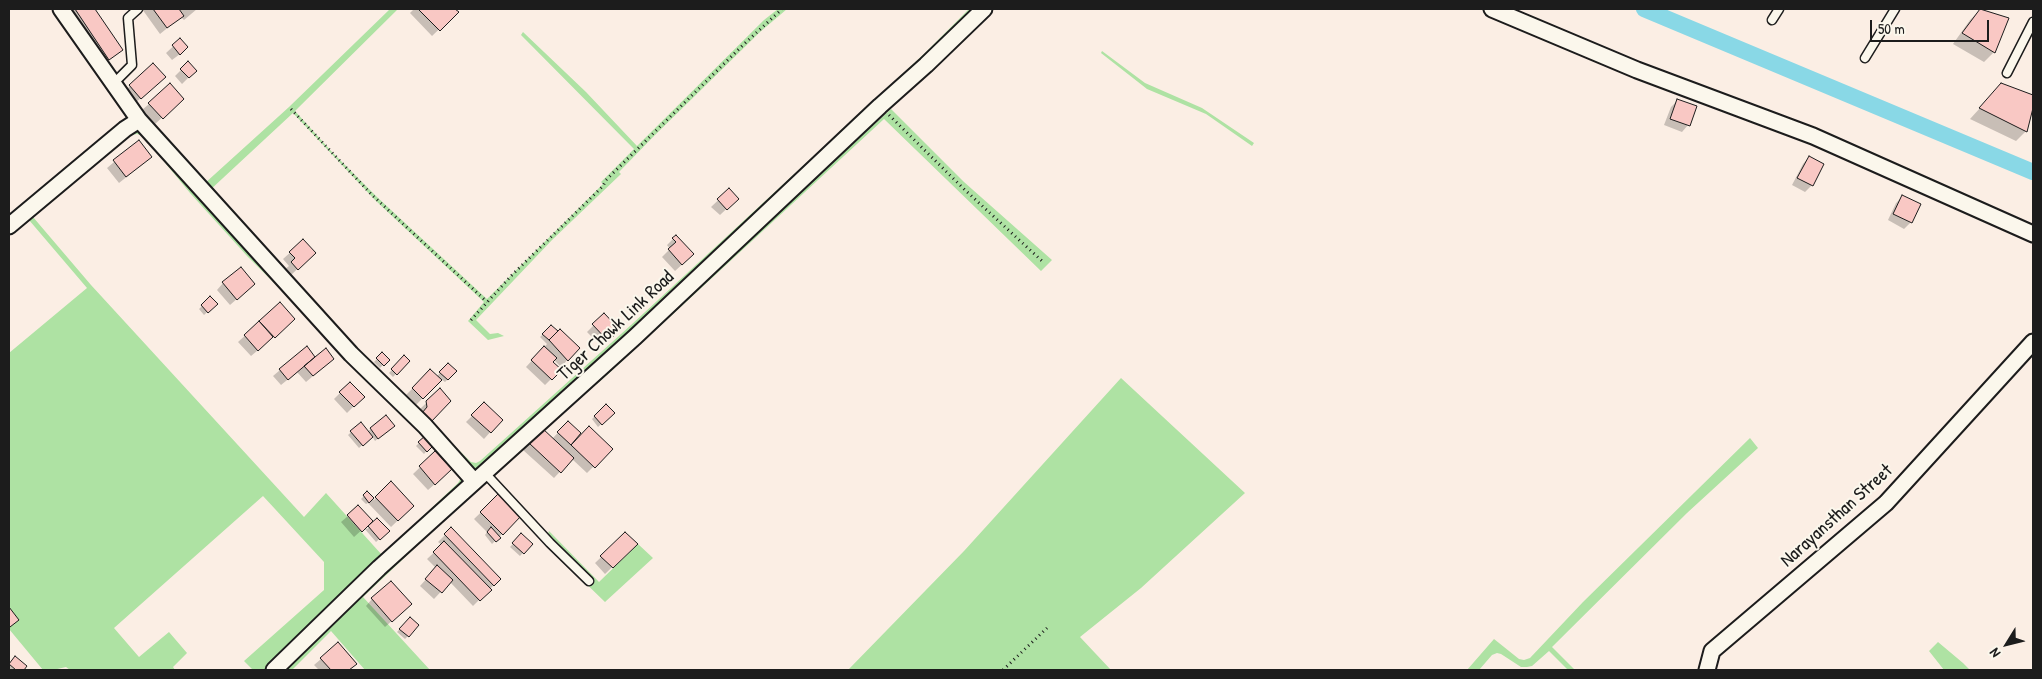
<!DOCTYPE html>
<html>
<head>
<meta charset="utf-8">
<style>
  body { margin:0 }
  #map { position:relative; width:2042px; height:679px; overflow:hidden; background:#fbeee4; font-family:"Patrick Hand",sans-serif }
  canvas { display:block }
  .frame { position:absolute; inset:0; border:10px solid #1c1c1c; pointer-events:none }
  .north { position:absolute; left:1982px; top:619px; width:50px; height:50px; -webkit-text-stroke:4px #fbf7ec; paint-order:stroke; rotate:234deg; font-size:14px; font-weight:700; line-height:20px; text-align:center; color:#1c1c1c }
  .north::after { content:''; display:block; margin:auto; width:18px; height:22px; background:#1c1c1c; clip-path:polygon(50% 0,100% 100%,50% 72%,0 100%) }
  .scale { position:absolute; left:1870px; top:20px; width:119px; height:22px; box-sizing:border-box; border:2px solid #1c1c1c; border-top:0; padding-left:6px; font-size:15px; line-height:18px; white-space:nowrap; color:#1c1c1c; -webkit-text-stroke:4px #fbf7ec; paint-order:stroke }
</style>
</head>
<body>
<div id="map">
<canvas width="2042" height="679"></canvas>
<div class="frame"></div>
<div class="north">N</div>
<div class="scale">50 m</div>
</div>
<script>
const c = document.querySelector('canvas').getContext('2d');
c.lineJoin = 'round';
function fill(path, color) {
  c.fillStyle = color;
  c.fill(path, 'evenodd');
}
function shape(rows) {
  const path = new Path2D();
  for (const r of rows) {
    path.moveTo(r[0], r[1]);
    for (let i = 2; i < r.length; i += 2) path.lineTo(r[i], r[i + 1]);
  }
  return path;
}
function trace(path, color, width, dash) {
  c.strokeStyle = color;
  c.lineWidth = width;
  c.lineCap = dash ? 'butt' : 'round';
  c.setLineDash(dash || []);
  c.stroke(path);
}
function drawText(font, color, halo, rows, align = 'center') {
  c.font = font + ' "Patrick Hand",sans-serif';
  c.lineWidth = 4;
  c.setLineDash([]);
  c.textBaseline = 'middle';
  c.strokeStyle = halo;
  c.fillStyle = color;
  for (const [text, x, y, turn = 0] of rows) {
    c.save();
    c.translate(x, y);
    c.rotate((+turn || 0) * Math.PI / 180);
    c.textAlign = isNaN(turn) ? turn : align;
    if (halo) c.strokeText(text, 0, 0);
    c.fillText(text, 0, 0);
    c.restore();
  }
}
const green = shape([
  [390,9,398,9,295,111,332,152,377,197,487,299,603,184,601,182,634,149,521,35,523,32,586,92,637,146,764,20,778,9,787,9,760,32,653,137,619,172,621,174,552,240,476,320,490,334,498,333,504,336,488,340,468,321,484,302,375,200,293,113,209,191,204,184,289,107],
  [969,9,976,9,610,351,480,468,471,468,370,363,471,462,476,463,480,461,631,325,924,54],
  [1102,51,1145,83,1202,108,1254,143,1252,146,1206,114,1147,89,1101,53],
  [891,109,964,182,1052,260,1041,271,884,119,607,375,494,473,363,597,430,670,365,670,331,631,292,670,283,670,496,468,605,373],
  [135,130,145,133,194,191,254,257,330,337,441,448,456,464,463,476,463,481,458,488,264,670,253,670,244,661,324,590,324,562,263,496,114,628,139,657,169,632,187,653,173,667,175,670,70,670,66,667,53,670,43,670,9,629,9,353,87,288,29,220,9,236,9,230,129,132],
  [137,134,143,136,190,193,248,257,434,442,458,471,461,478,458,483,382,555,326,493,304,517,91,285,33,217,131,135],
  [1121,378,1245,493,1141,588,1080,637,1111,670,848,670,964,551],
  [1750,438,1758,448,1687,513,1552,647,1575,670,1568,670,1549,651,1532,666,1527,667,1521,667,1501,654,1497,653,1492,655,1479,670,1467,670,1494,639,1519,659,1524,660,1530,658,1583,602],
  [549,531,599,582,638,544,653,558,605,602,544,543],
  [1938,642,1963,663,1970,670,1944,670,1929,651]
]);
const shadow = shape([
  [70,9,93,9,121,50,106,62],
  [142,9,197,9,184,20,181,17,160,34],
  [414,9,454,9,457,12,432,36,410,13],
  [1980,10,1994,52,1984,62,1953,44,1970,20],
  [180,40,180,54,172,60,166,53],
  [188,63,195,71,182,84,175,76],
  [157,84,134,104,124,92,130,86],
  [2001,85,2033,97,2033,103,2026,131,2016,141,1970,119],
  [1677,101,1688,125,1682,132,1664,125,1671,107],
  [149,104,176,105,155,124,142,110],
  [138,142,144,163,119,183,107,168],
  [1809,157,1812,185,1805,192,1792,185,1803,164],
  [729,190,737,199,720,215,711,207],
  [1902,197,1911,222,1904,229,1888,220,1896,203],
  [676,236,686,261,675,271,662,257,670,249,667,245],
  [303,241,307,260,291,275,285,269,289,266,283,259],
  [223,283,247,290,230,305,217,290],
  [210,298,216,304,204,315,199,309],
  [280,304,287,326,251,356,238,342],
  [604,315,618,330,601,346,587,332],
  [551,326,578,348,561,367,553,359,551,362,560,370,545,385,526,367,547,344,540,337],
  [306,348,315,359,326,365,306,382,297,372,281,385,273,376],
  [382,354,388,360,380,368,374,362],
  [404,357,408,361,393,377,389,373],
  [448,365,456,371,445,382,441,379,416,405,406,395,430,371,436,377],
  [350,383,363,397,347,413,334,399],
  [440,390,422,415,420,409],
  [484,404,501,420,484,439,466,422],
  [606,405,613,413,598,427,592,419],
  [568,422,581,435,611,449,587,473,572,459,554,478,523,450,535,437,552,439],
  [360,424,367,432,371,429,390,429,375,441,372,436,359,448,348,435],
  [425,437,432,445,424,454,416,446],
  [435,453,444,476,428,490,413,474],
  [391,483,413,506,391,527,368,503,366,504,361,499,367,493,374,500],
  [499,495,520,516,492,544,485,535,487,532,474,519],
  [348,516,367,529,377,519,388,531,376,542,364,528,354,537,341,522],
  [451,529,500,579,473,606,450,582,434,599,420,586,436,568,427,559,442,545,438,542],
  [625,534,636,544,605,574,595,563],
  [521,535,531,544,520,556,510,547],
  [372,599,403,611,385,627,366,606],
  [407,621,408,636,405,639,397,632],
  [15,658,25,666,22,670,9,669,9,665],
  [321,659,355,663,348,670,319,670,314,665]
]);
const canal = shape([
  [1644,9,2033,172]
]);
const building = shape([
  [75,9,95,9,123,50,109,60,75,9],
  [153,9,179,9,184,16,167,28,153,9],
  [418,9,455,9,459,12,440,31,418,9],
  [1980,9,2009,18,1995,53,1962,33,1980,9],
  [180,38,188,47,180,55,172,45,180,38],
  [188,61,197,71,189,78,180,69,188,61],
  [153,63,166,77,141,99,129,85,153,63],
  [170,83,184,99,163,119,148,103,170,83],
  [2001,83,2033,95,2033,108,2027,132,1979,108,2001,83],
  [1677,99,1697,106,1690,126,1670,119,1677,99],
  [139,140,152,157,126,177,113,160,139,140],
  [1809,156,1824,164,1813,186,1797,178,1809,156],
  [729,188,739,199,727,210,717,199,729,188],
  [1902,195,1921,204,1912,223,1893,214,1902,195],
  [676,235,694,254,682,265,668,249,676,242,672,238,676,235],
  [303,239,316,253,298,270,291,262,295,258,289,252,303,239],
  [241,267,255,284,237,300,222,282,241,267],
  [210,296,218,304,208,313,201,305,210,296],
  [280,302,295,319,275,338,259,321,280,302],
  [604,313,620,330,608,341,592,324,604,313],
  [259,321,273,337,258,351,244,335,259,321],
  [551,325,558,331,549,340,542,334,551,325],
  [560,329,580,348,568,361,549,340,560,329],
  [307,346,315,357,288,380,279,369,307,346],
  [544,346,557,358,553,362,562,370,552,380,531,360,544,346],
  [326,348,334,359,313,376,304,366,326,348],
  [382,352,390,360,384,366,376,358,382,352],
  [404,355,410,361,397,375,391,369,404,355],
  [448,363,457,371,448,380,439,372,448,363],
  [430,369,442,380,423,399,412,388,430,369],
  [350,382,365,397,354,407,339,392,350,382],
  [440,388,451,401,431,422,422,413,427,407,426,401,440,388],
  [484,402,503,420,491,433,471,415,484,402],
  [606,404,615,413,602,425,594,416,606,404],
  [386,415,395,426,378,439,370,428,386,415],
  [568,421,581,433,571,445,557,432,568,421],
  [361,422,373,437,363,446,350,431,361,422],
  [589,426,613,449,595,468,571,445,589,426],
  [542,428,574,458,561,473,529,443,542,428],
  [425,436,434,445,427,452,418,442,425,436],
  [435,451,452,469,435,485,419,466,435,451],
  [391,481,414,506,398,521,375,497,391,481],
  [367,491,374,498,369,503,363,495,367,491],
  [499,493,521,516,503,535,480,512,499,493],
  [358,505,373,521,362,532,347,515,358,505],
  [377,518,390,531,380,540,368,526,377,518],
  [451,527,501,579,494,586,444,534,451,527],
  [491,527,501,538,496,542,487,532,491,527],
  [625,532,638,544,613,568,600,556,625,532],
  [521,533,533,544,524,554,512,543,521,533],
  [444,541,492,590,480,601,433,552,444,541],
  [437,565,453,580,442,593,425,579,437,565],
  [391,581,412,604,392,622,371,598,391,581],
  [9,607,19,620,10,627,9,625,9,607],
  [410,617,419,625,409,637,399,629,410,617],
  [338,642,357,664,349,670,331,670,320,658,338,642],
  [15,656,27,666,24,670,16,670,9,664,15,656]
]);
const path = shape([
  [291,109,371,194,487,302],
  [889,115,965,190,1042,261],
  [471,320,512,275,603,186,606,180,742,46,782,9],
  [1003,670,1047,628]
]);
const service = shape([
  [1772,20,1779,9],
  [1865,58,1895,9],
  [2007,73,2033,22],
  [113,84,132,65,128,18,138,9],
  [484,472,550,543,589,581]
]);
const minor = shape([
  [61,9,139,120,351,354,425,426,474,481],
  [1492,9,1637,70,1813,136,2033,234],
  [9,226,125,129,139,120],
  [274,670,379,568,635,337,880,106,926,65,984,9],
  [1707,670,1712,651,1886,503,2033,342]
]);
const streetNames = [
  ["Tiger Chowk Link Road",616,326,-43],
  ["Narayansthan Street",1837,516,-42]
];
fill(green, '#aee2a3');
fill(shadow, '#0003');
trace(canal, '#89d8e6', 16);
fill(building, '#f9c8c4');
trace(building, '#1c1c1c', 1);
trace(service, '#1c1c1c', 11);
trace(minor, '#1c1c1c', 19);
trace(path, '#1c1c1c', 3, [1, 4]);
trace(service, '#fbf7ec', 8);
trace(minor, '#fbf7ec', 15);
drawText('19px', '#1c1c1c', '#fbf7ec', streetNames);
</script>
</body>
</html>
